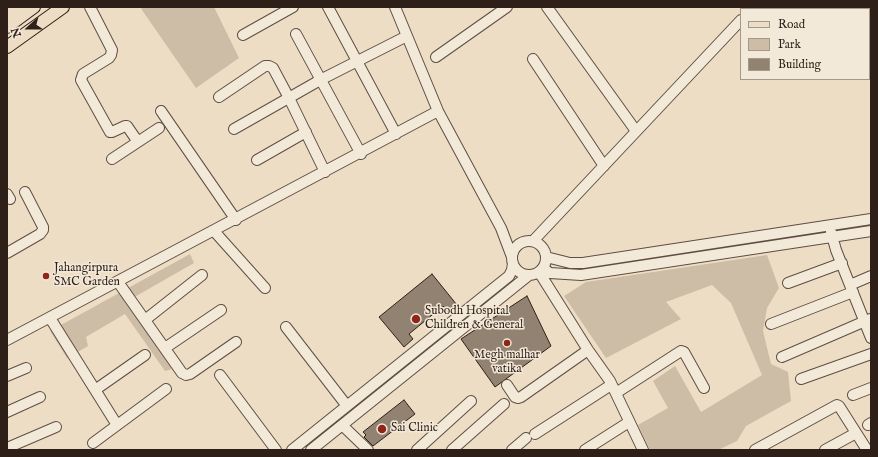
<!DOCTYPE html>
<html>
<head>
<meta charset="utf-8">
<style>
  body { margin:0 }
  #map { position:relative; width:878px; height:457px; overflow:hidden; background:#edddc4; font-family:"IM FELL English",serif }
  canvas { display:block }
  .frame { position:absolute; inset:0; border:8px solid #2e1f18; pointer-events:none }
  .legend { position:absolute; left:740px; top:8px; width:130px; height:72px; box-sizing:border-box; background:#f3e9d9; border:1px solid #a4988c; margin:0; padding:5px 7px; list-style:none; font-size:12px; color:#2e1f18 }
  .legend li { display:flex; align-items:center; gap:8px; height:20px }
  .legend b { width:20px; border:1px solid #a4988c }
  .north { position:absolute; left:8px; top:8px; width:40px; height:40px; -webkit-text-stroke:3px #f3e9d9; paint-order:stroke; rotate:249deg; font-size:11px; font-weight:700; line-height:16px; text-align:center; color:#2e1f18 }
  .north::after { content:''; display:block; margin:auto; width:14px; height:18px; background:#2e1f18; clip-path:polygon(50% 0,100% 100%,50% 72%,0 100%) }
</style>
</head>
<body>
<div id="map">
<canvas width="878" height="457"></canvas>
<div class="frame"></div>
<ul class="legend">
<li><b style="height:5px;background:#edddc4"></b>Road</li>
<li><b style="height:11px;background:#cdbda7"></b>Park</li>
<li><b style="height:11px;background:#918271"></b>Building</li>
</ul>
<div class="north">N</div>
</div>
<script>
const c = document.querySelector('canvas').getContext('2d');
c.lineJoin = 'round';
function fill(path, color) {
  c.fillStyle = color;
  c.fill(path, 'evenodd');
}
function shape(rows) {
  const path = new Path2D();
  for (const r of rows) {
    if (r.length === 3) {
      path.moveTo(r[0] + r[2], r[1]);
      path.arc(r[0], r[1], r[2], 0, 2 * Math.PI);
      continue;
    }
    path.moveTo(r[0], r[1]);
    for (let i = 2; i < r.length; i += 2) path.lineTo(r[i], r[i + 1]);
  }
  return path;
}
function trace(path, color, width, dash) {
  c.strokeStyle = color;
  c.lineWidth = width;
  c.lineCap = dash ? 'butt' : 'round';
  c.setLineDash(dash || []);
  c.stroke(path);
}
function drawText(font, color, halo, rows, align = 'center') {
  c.font = font + ' "IM FELL English",serif';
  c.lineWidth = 3;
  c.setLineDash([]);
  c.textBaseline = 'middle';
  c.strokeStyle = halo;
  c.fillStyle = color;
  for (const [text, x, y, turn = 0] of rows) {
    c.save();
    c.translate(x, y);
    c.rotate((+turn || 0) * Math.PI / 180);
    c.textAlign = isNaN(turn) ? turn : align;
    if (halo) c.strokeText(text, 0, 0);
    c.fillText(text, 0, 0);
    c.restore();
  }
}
const green = shape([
  [141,7,214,7,239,58,196,88,142,10],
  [190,254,194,263,131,299,172,369,165,371,125,314,86,337,88,346,67,358,50,331],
  [767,255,779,288,767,308,763,331,771,364,788,372,791,401,746,426,737,441,718,450,650,450,638,425,668,408,653,381,675,366,701,412,762,375,731,303,712,285,666,302,681,319,606,358,564,296,586,282]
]);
const building = shape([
  [432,274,457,305,448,312,443,306,409,334,413,339,404,347,379,317,432,274],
  [527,296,551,346,495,387,461,339,527,296],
  [404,400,415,414,373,446,364,437,366,435,363,432,404,400]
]);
const minor = shape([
  [90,7,112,50,111,55,109,58,83,74,81,80,110,132,112,132,125,126,127,126,138,142],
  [328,7,396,134],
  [395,7,438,111,501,228,512,257],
  [547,7,636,131],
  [753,9,755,7],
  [296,34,361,154],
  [243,35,293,7],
  [436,57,507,7],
  [533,59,604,166],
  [219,97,265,66,269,66,273,68,289,98,325,172],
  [161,111,236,220],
  [234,129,322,79,407,36],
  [112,159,159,128],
  [257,160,306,132],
  [7,194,10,199],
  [214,231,265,288],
  [831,232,836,250,871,338],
  [529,258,17],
  [533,241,741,20],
  [7,253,40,234,43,230,43,227,25,192],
  [546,257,570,263,583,263,871,219],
  [543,268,550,273,581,275,871,231],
  [539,272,588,350,610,381,643,450],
  [118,282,182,373,186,375,190,374,236,342],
  [788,283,842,263],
  [850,285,871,276],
  [50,318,117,425],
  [145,320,202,275],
  [771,324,853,292],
  [286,327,347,406],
  [7,340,438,111],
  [165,348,221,310],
  [782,357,870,319],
  [220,375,276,450],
  [7,376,26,368],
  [801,379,871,354],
  [507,385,515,397,518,398,521,397,588,350],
  [95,390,145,355],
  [616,393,681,351,684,352,704,388],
  [853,395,871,388],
  [7,412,40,397],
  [342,425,368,450],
  [868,425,871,423],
  [535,434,611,385],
  [93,443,166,389],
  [7,448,56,427],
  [292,450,509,276,512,270,513,263],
  [311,450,529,275],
  [417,450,471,401],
  [452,450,504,404],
  [512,450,526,438],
  [585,450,629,422],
  [755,450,837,405,839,406,867,450],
  [825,450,856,433]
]);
const major = shape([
  [7,15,18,7],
  [7,27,34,7],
  [7,47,63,7]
]);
const markers = [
  [46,276,4,"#8f2418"],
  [416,319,5,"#8f2418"],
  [507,343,4,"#8f2418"],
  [382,429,5,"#8f2418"]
];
const poiNames = [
  ["Jahangirpura",54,269],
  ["SMC Garden",54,283],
  ["Subodh Hospital",425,312],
  ["Children & General",425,326],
  ["Megh malhar",507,356,"center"],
  ["vatika",507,370,"center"],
  ["Sai Clinic",391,429]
];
fill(green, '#cdbda7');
fill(building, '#918271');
trace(building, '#2e1f18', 1);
trace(minor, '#5e4e43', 12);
trace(major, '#2e1f18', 14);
trace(minor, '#f3e9d9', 10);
trace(major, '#edddc4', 12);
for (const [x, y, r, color] of markers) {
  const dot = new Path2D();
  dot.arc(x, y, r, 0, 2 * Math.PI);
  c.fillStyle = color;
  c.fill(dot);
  trace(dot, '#f3e9d9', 1.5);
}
drawText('12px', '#2e1f18', '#f3e9d9', poiNames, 'left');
</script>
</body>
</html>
